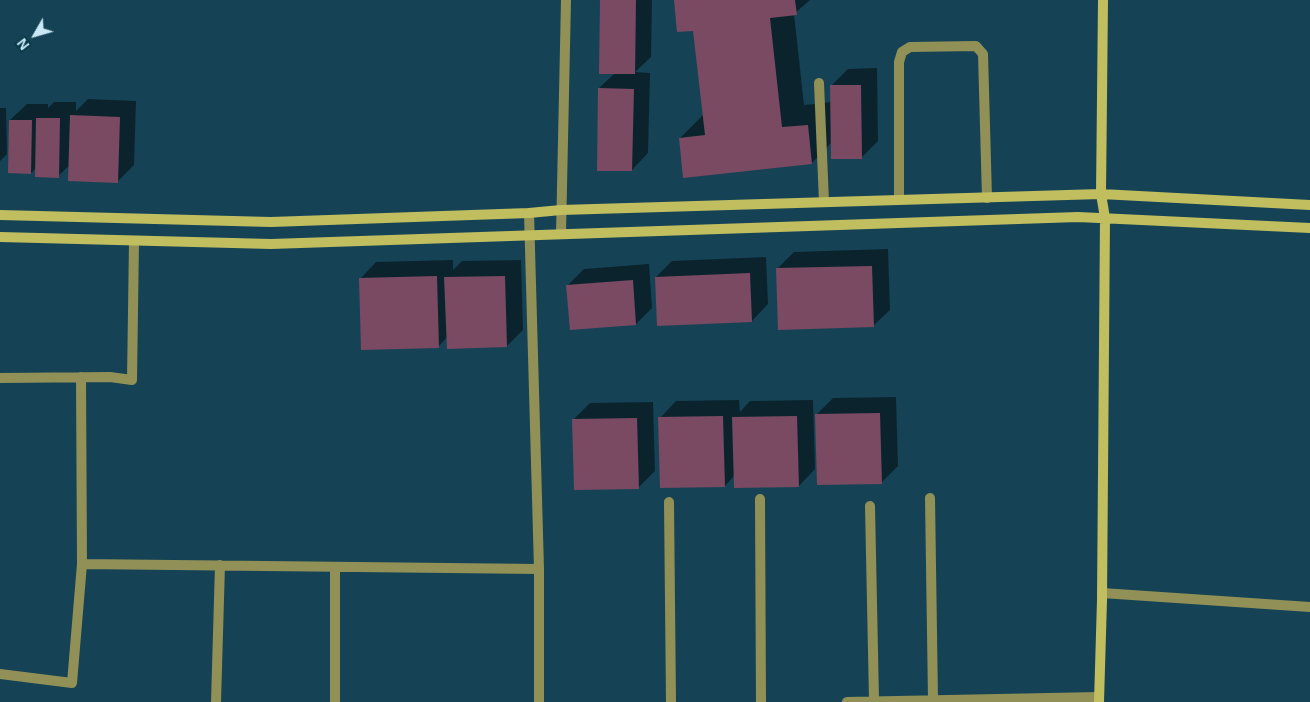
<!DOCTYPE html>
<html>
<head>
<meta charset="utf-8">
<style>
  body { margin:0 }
  #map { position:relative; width:1310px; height:702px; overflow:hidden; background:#154355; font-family:Arial,sans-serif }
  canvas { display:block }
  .north { position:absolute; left:10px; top:10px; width:50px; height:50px; -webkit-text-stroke:4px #08394a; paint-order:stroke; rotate:232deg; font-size:14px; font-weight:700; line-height:20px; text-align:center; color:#cae8f5 }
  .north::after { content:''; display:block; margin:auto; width:18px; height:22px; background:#cae8f5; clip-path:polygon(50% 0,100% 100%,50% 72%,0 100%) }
</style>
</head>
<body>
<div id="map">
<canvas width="1310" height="702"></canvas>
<div class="north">N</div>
</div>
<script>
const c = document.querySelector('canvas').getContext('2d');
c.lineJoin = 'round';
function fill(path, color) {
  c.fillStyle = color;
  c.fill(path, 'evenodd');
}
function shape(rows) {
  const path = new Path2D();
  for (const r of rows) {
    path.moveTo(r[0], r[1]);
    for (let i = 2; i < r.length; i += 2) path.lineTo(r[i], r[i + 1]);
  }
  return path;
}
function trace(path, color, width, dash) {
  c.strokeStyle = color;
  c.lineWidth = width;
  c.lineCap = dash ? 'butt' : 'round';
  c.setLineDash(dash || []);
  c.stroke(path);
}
const shadow = shape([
  [602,0,652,0,651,57,635,72,650,73,648,153,632,170,599,88,615,73],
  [675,0,810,0,794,14,804,105,832,102,832,85,848,69,877,68,878,141,861,158,832,142,812,163,680,138,703,115,694,29],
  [88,99,136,101,134,165,117,182,70,165,58,176,37,167,31,173,10,120,27,104,48,104,48,108,54,102,76,102,76,111],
  [0,108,6,108,7,154,0,161],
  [888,249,890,310,873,326,777,269,794,252],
  [766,257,768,304,752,321,656,277,672,261],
  [453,260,453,270,462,261,521,260,523,330,507,346,447,337,438,347,360,279,376,262],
  [649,264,652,308,636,324,567,286,584,269],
  [896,397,898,466,881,483,816,415,833,398],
  [739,400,740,412,750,401,813,400,815,469,799,486,735,475,725,486,660,418,676,401],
  [653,402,655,471,639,487,574,419,590,403]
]);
const building = shape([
  [600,0,636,0,635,74,599,74],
  [674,0,795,0,797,15,770,18,782,127,808,125,812,164,683,178,679,138,705,135,693,31,677,32],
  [830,85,861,85,862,159,831,159],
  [598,88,634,89,632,171,597,171],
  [70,115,120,117,118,183,68,181],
  [36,118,60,118,59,178,35,177],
  [9,120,32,120,31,174,8,173],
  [872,266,874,327,778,330,776,268],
  [750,273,752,322,657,326,655,277],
  [437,276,439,348,361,350,359,278],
  [505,276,507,347,447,349,444,277],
  [633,280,636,325,570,330,566,285],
  [880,413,882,484,817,485,815,414],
  [723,416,725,487,660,488,658,417],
  [797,416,799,487,734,488,732,417],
  [637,418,639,489,574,490,572,419]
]);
const street = shape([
  [819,83,824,202],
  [899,200,899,62,902,52,910,47,976,46,983,54,987,198],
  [529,213,539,569,539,702],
  [561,234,566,0],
  [0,378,110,377,132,380,134,241],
  [930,498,933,700],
  [760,499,761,702],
  [669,502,671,702],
  [870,506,874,700],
  [82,564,539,569],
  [1102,593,1310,607],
  [0,674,72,683,82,564,81,377],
  [216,702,220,565],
  [335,702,335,567],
  [847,702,1099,697]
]);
const secondary = shape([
  [0,215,271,222,529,213,561,210,1101,194,1310,205],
  [0,237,271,244,1078,217,1310,228],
  [1099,702,1102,600,1105,218,1101,194,1103,0]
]);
fill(shadow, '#0007');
fill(building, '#794a62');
trace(street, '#919057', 10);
trace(secondary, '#c0be5f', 10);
</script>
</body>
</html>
